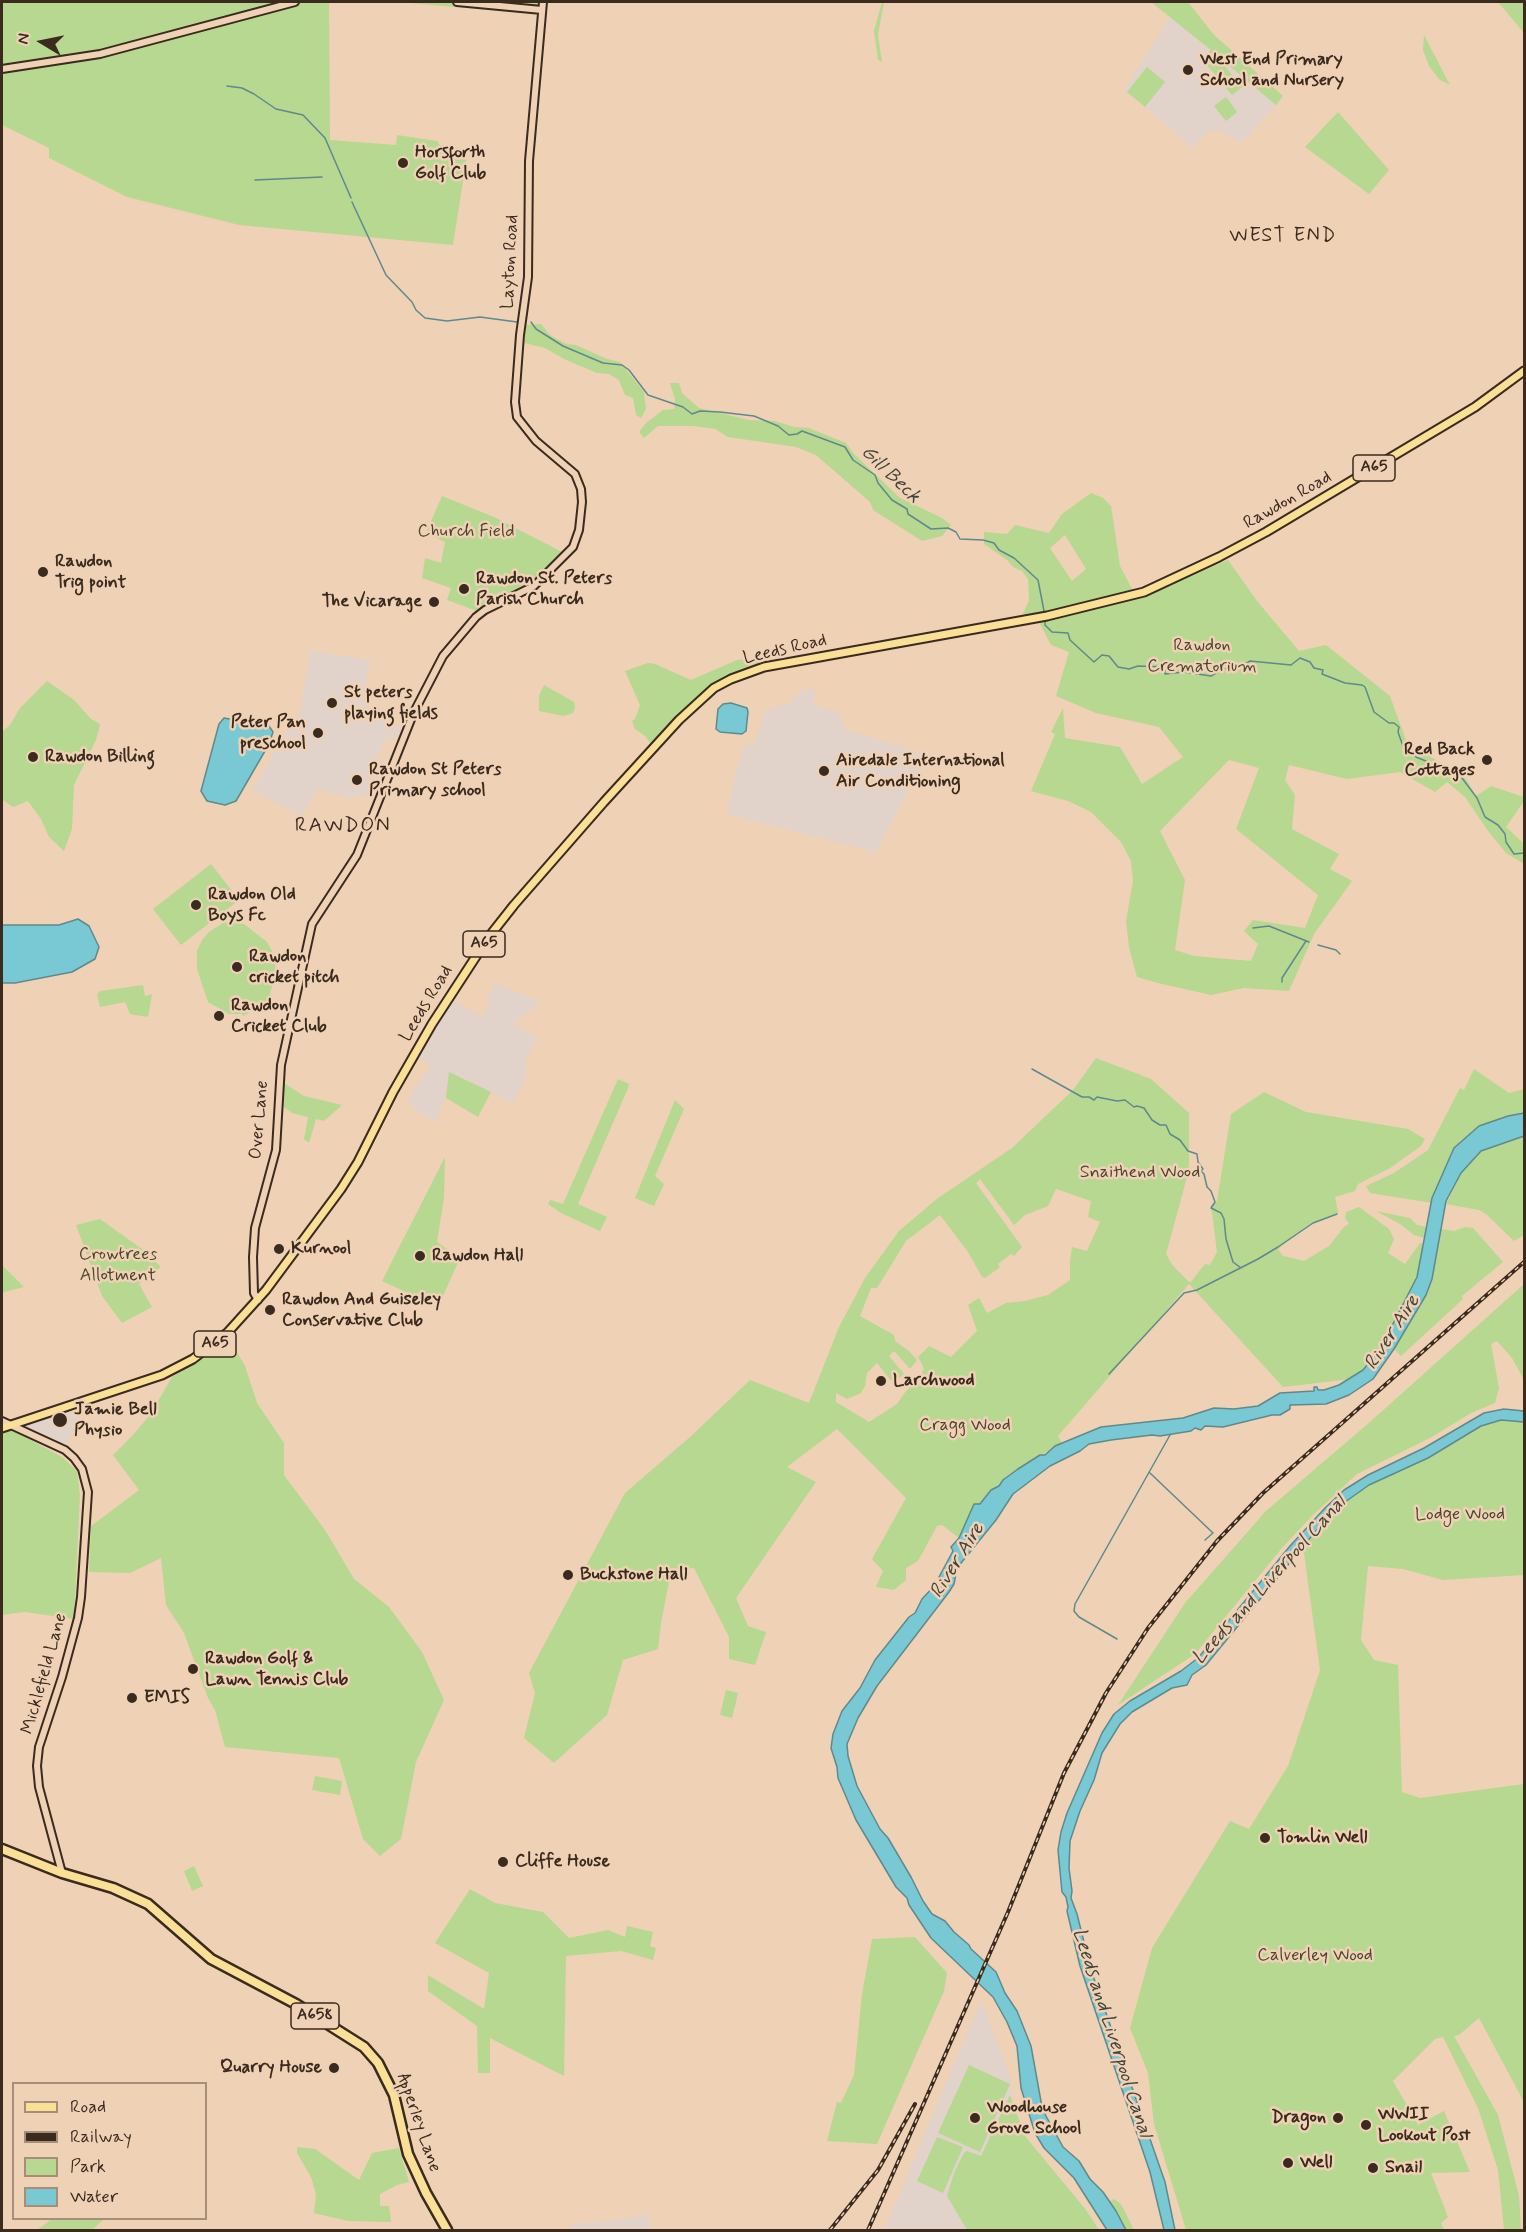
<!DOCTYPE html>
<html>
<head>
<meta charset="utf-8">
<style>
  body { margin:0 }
  #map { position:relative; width:1526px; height:2232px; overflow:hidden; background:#efd1b5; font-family:Mynerve,sans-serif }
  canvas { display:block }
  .frame { position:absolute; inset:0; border:3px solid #3b2a1e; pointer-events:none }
  .legend { position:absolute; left:12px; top:2082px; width:195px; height:138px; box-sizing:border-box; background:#efd1b5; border:2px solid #a78e79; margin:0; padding:8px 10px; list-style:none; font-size:18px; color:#3b2a1e }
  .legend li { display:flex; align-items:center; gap:12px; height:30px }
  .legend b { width:30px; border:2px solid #a78e79 }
  .north { position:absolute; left:12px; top:12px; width:60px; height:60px; -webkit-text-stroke:4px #efd1b5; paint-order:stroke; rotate:280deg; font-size:16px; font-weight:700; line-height:24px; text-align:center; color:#3b2a1e }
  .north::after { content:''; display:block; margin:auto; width:21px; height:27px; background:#3b2a1e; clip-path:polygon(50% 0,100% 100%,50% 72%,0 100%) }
</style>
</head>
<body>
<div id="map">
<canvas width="1526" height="2232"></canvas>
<div class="frame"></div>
<ul class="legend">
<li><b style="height:8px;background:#fadf96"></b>Road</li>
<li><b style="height:8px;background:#3b2a1e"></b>Railway</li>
<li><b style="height:16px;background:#b6d891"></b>Park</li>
<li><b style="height:16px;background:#79c9d5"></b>Water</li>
</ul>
<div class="north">N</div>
</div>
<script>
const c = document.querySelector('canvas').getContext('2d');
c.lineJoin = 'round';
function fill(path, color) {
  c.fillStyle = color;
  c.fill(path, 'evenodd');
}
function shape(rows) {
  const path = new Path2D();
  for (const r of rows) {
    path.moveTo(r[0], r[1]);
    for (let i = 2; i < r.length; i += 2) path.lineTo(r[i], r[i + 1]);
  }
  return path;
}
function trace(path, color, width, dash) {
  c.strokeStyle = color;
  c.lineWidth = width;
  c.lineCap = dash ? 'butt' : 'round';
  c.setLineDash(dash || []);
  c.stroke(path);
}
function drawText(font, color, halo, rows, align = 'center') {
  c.font = font + ' Mynerve,sans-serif';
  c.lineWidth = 5;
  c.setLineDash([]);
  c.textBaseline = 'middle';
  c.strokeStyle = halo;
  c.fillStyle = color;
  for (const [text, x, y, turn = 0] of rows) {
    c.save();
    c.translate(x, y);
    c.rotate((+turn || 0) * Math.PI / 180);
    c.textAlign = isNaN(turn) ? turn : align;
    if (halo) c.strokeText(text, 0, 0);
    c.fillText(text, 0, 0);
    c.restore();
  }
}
const built = shape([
  [1170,17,1280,101,1242,143,1218,130,1207,131,1194,148,1124,90],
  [310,651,370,660,363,702,378,716,403,729,394,740,387,738,376,759,389,764,376,796,367,793,359,797,354,796,353,799,317,789,302,816,252,790,301,709],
  [811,686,818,694,813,698,813,705,837,711,847,730,927,754,876,852,726,814,743,746,755,744,763,714,775,706,788,705,802,689,806,692],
  [495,983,539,1001,536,1006,512,1024,537,1037,526,1060,526,1077,513,1103,449,1072,445,1101,443,1101,436,1123,414,1109,407,1100,426,1072,428,1072,429,1065,434,1065,418,1058,453,998,456,1003,482,1016,490,1003,486,1001],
  [72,1408,73,1414,80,1417,66,1445,52,1438,2,1427,2,1418,18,1424],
  [981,2000,1010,2075,1014,2108,1025,2136,1086,2210,1099,2230,884,2230],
  [648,2214,651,2230,569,2230,571,2224,610,2221]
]);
const green = shape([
  [2,2,329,2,330,140,396,145,397,135,437,141,440,145,468,149,453,245,239,225,127,197,49,158,49,148,2,125],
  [362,2,538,2,534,14,409,3],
  [882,2,884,2,878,35,882,62,878,60,874,31],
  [1151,2,1188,2,1214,35,1283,96,1276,105,1214,53,1242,87,1232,95,1201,58,1211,50],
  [1498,2,1524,2,1524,33],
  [1424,35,1450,85,1439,79,1429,66,1423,50],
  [1147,67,1165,82,1145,107,1127,92],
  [1226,97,1237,112,1226,121,1214,106],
  [1338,112,1389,170,1369,194,1305,147],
  [541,324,550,335,566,344,576,345,607,359,620,362,644,392,646,409,641,418,636,415,633,398,625,395,619,380,609,374,597,373,564,359,545,348,524,343,526,325],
  [670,383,679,383,682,393,699,408,749,420,775,421,794,427,809,428,846,443,853,453,900,498,942,518,951,525,942,536,922,541,873,510,870,502,816,455,796,447,728,437,715,429,694,426,658,426,644,438,639,432,646,423,663,410,674,409,675,399],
  [1091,493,1103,498,1111,506,1120,566,1131,587,1141,597,1228,560,1257,601,1299,651,1326,645,1390,696,1407,743,1455,771,1466,779,1476,796,1491,786,1524,797,1524,801,1506,827,1524,844,1524,864,1506,853,1488,831,1465,797,1447,782,1435,792,1400,772,1347,779,1289,765,1285,780,1295,795,1292,829,1339,854,1330,869,1352,881,1314,934,1289,991,1244,988,1211,995,1158,983,1137,977,1129,947,1126,921,1133,881,1131,861,1121,842,1091,812,1068,801,1031,791,1055,734,1051,732,1063,708,1065,738,1120,747,1142,784,1183,757,1159,727,1096,713,1056,696,1069,652,1051,645,1039,622,1023,614,1029,600,1028,579,1022,571,1013,567,1007,560,984,544,984,532,1007,534,1015,525,1049,533,1062,514],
  [1065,535,1086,569,1072,581,1050,548],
  [1229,760,1259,768,1236,829,1318,895,1305,928,1253,920,1244,931,1258,944,1251,961,1194,956,1175,950,1185,880,1160,831],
  [442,496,494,517,562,552,535,581,483,606,477,611,447,600,451,588,422,578,425,558,441,563,445,542,426,533],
  [771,656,771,662,747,668,722,680,701,694,680,712,651,744,645,736,635,729,632,721,635,719,640,705,625,671,648,663,655,664,691,680,737,660],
  [47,681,74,700,91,719,100,724,96,740,74,785,72,829,64,851,49,837,41,819,28,801,13,807,3,800,2,794,2,732,10,725,20,708],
  [544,685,574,702,575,708,573,713,564,716,539,711,539,696],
  [211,864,239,900,181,945,153,909],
  [226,921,227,924,230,922,244,924,267,942,275,957,276,977,270,992,271,997,262,1006,243,1016,242,1014,229,1014,208,1002,197,969,197,951,202,940,209,932],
  [143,985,145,996,152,994,148,1017,130,1014,125,1002,100,1007,97,994,100,991],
  [1096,1058,1151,1079,1189,1113,1189,1170,1166,1254,1173,1266,1190,1283,1205,1264,1210,1265,1217,1252,1211,1205,1217,1201,1231,1114,1264,1092,1306,1112,1408,1129,1425,1139,1421,1146,1390,1168,1358,1184,1355,1191,1335,1197,1338,1213,1310,1224,1278,1249,1283,1256,1304,1261,1329,1246,1344,1227,1349,1224,1345,1218,1346,1212,1359,1207,1389,1229,1394,1239,1388,1253,1405,1264,1420,1243,1424,1244,1417,1277,1385,1340,1373,1360,1351,1379,1283,1387,1189,1284,1058,1436,1062,1443,1018,1469,999,1486,991,1490,959,1538,942,1525,937,1526,918,1561,906,1568,906,1580,894,1590,876,1587,883,1571,872,1559,906,1498,837,1429,787,1467,816,1482,736,1598,748,1626,766,1632,755,1665,729,1659,729,1637,694,1568,671,1571,661,1623,658,1649,623,1660,607,1715,554,1763,524,1738,535,1693,529,1673,625,1493,690,1437,750,1380,809,1403,839,1327,865,1278,899,1231,938,1198,1012,1148,1073,1090],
  [980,1179,1014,1225,1025,1215,1048,1206,1056,1189,1091,1201,1088,1217,1100,1222,1087,1251,1072,1247,1070,1261,1070,1280,1048,1295,1025,1301,1006,1303,987,1313,979,1298,968,1305,977,1331,951,1357,929,1346,918,1357,924,1368,918,1381,906,1391,897,1404,869,1422,836,1402,836,1393,847,1399,861,1393,865,1386,867,1373,877,1363,893,1383,904,1374,889,1356,894,1351,910,1369,917,1360,909,1351,895,1341,894,1335,860,1316,871,1288,877,1288,906,1241,940,1215,968,1252,982,1277,985,1278,1000,1267,998,1264,1011,1254,1014,1256,1022,1247,976,1183],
  [1474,1069,1509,1093,1524,1089,1524,1113,1508,1116,1472,1131,1470,1135,1460,1141,1450,1156,1432,1203,1370,1193,1366,1186,1394,1173,1428,1150,1460,1088,1464,1090],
  [449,1072,491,1092,478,1117,446,1098],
  [618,1079,629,1084,628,1088,578,1204,607,1217,600,1231,561,1213,548,1204,550,1200,563,1204],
  [284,1083,304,1096,342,1105,324,1121,316,1119,309,1143,304,1139,308,1117,292,1113,283,1106],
  [675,1100,684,1109,655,1176,664,1184,654,1206,635,1198],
  [1524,1136,1524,1235,1514,1241,1486,1214,1479,1210,1446,1204,1461,1173,1473,1157,1481,1151],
  [445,1157,444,1198,437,1242,460,1258,438,1307,382,1281],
  [1376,1211,1410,1218,1417,1225,1427,1227,1425,1238,1414,1235,1400,1224],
  [100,1219,142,1249,161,1267,139,1284,152,1307,122,1323,102,1296,76,1225],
  [1465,1227,1473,1228,1503,1262,1462,1296,1463,1299,1401,1356,1394,1349,1426,1295,1432,1279,1441,1229,1454,1231],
  [2,1265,24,1287,4,1292,2,1295],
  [1524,1284,1524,1380,1512,1358,1497,1341,1491,1344,1499,1388,1495,1403,1471,1413,1430,1438,1357,1474,1312,1516,1282,1548,1195,1654,1118,1705,1185,1603,1266,1511,1370,1422],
  [229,1339,245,1366,257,1403,284,1443,284,1475,325,1530,354,1579,389,1607,422,1652,444,1700,416,1762,401,1839,380,1856,363,1839,339,1758,225,1747,215,1710,208,1698,184,1633,166,1605,161,1558,130,1573,89,1572,91,1526,139,1490,113,1455,133,1435,150,1415,172,1377],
  [1501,1420,1524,1422,1524,1575,1443,1580,1403,1569,1368,1566,1361,1640,1374,1660,1398,1665,1402,1792,1420,1798,1524,1784,1524,2102,1479,2018,1459,2035,1454,2036,1498,2115,1519,2196,1521,2230,1504,2230,1498,2170,1478,2108,1443,2037,1435,2039,1393,2081,1418,2125,1444,2111,1470,2172,1431,2173,1448,2217,1441,2223,1444,2230,1186,2230,1154,2124,1148,2073,1130,2028,1152,1948,1230,1821,1249,1829,1288,1766,1320,1670,1303,1546,1338,1507,1369,1485,1428,1458,1481,1426],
  [12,1430,62,1457,77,1471,80,1495,74,1619,25,1612,2,1615,2,1433],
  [726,1690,738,1693,732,1718,720,1715],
  [315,1776,342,1781,340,1795,312,1790],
  [194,1866,203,1886,192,1891,184,1871],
  [470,1889,495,1903,543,1912,569,1938,608,1930,625,1937,627,1926,653,1932,650,1946,656,1948,653,1960,621,1951,566,1956,564,2076,490,2038,490,2073,478,2073,477,2026,428,1991,428,1975,484,2009,489,1973,435,1943],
  [915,1937,947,1973,944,1991,877,2144,827,2141,837,2102,841,2103,854,2075,862,1994,872,1939],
  [969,2065,1010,2084,980,2152,938,2133],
  [1010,2095,1025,2136,1086,2210,1099,2230,967,2230,947,2196,954,2173,964,2153,967,2151,981,2156],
  [937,2137,963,2147,943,2193,917,2181],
  [297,2147,315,2149,359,2180,372,2153,399,2148,409,2182,397,2185,380,2194,380,2206,389,2206,391,2222,348,2221,314,2213,316,2194,311,2177,297,2153],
  [1114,2199,1121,2204,1134,2230,1126,2230,1116,2211,1109,2202],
  [52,2219,52,2218,104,2219,92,2230,37,2230]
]);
const water = shape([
  [731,703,747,708,748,712,746,731,742,734,720,732,716,729,718,709,723,704,731,703],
  [224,718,269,726,273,732,269,744,236,801,225,805,207,801,201,791,219,724,224,718],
  [78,919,89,926,99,947,95,959,72,972,15,983,2,983,2,925,59,925,78,919],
  [1524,1113,1524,1136,1481,1151,1461,1173,1446,1201,1432,1279,1426,1295,1394,1349,1373,1379,1349,1395,1326,1404,1290,1405,1290,1409,1280,1415,1272,1415,1223,1427,1205,1426,1201,1430,1195,1428,1191,1431,1160,1436,1152,1435,1111,1440,1089,1444,1080,1451,1050,1466,1013,1494,996,1520,957,1568,954,1584,949,1592,877,1686,858,1718,850,1737,847,1744,848,1756,857,1786,880,1829,888,1838,911,1877,923,1901,932,1914,945,1921,954,1932,969,1945,971,1949,996,1972,1005,1993,1017,2011,1031,2046,1042,2107,1046,2116,1063,2147,1079,2161,1090,2179,1103,2192,1116,2211,1126,2230,1107,2230,1074,2178,1044,2148,1035,2133,1021,2088,1017,2046,1007,2022,993,1997,931,1938,909,1905,907,1898,896,1887,856,1820,838,1778,837,1767,831,1748,833,1734,842,1711,860,1688,875,1660,909,1617,915,1613,922,1599,939,1581,939,1577,953,1551,951,1547,959,1538,974,1504,980,1504,991,1490,999,1486,1003,1480,1018,1469,1040,1455,1045,1455,1055,1446,1101,1427,1183,1418,1214,1408,1234,1409,1258,1406,1280,1393,1314,1391,1314,1387,1317,1387,1318,1390,1324,1390,1339,1385,1363,1370,1379,1351,1417,1277,1432,1198,1454,1148,1479,1126,1508,1116,1524,1113],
  [1504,1409,1524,1411,1524,1422,1501,1420,1481,1426,1428,1458,1369,1485,1338,1507,1315,1532,1206,1665,1192,1675,1187,1685,1172,1688,1132,1712,1120,1724,1102,1753,1094,1780,1080,1811,1070,1841,1069,1868,1072,1891,1071,1898,1077,1914,1091,1970,1165,2182,1175,2230,1164,2230,1150,2172,1080,1966,1067,1911,1068,1907,1066,1897,1062,1892,1058,1850,1061,1832,1067,1813,1102,1733,1114,1714,1130,1701,1181,1671,1198,1658,1290,1546,1325,1508,1344,1490,1368,1475,1424,1448,1484,1413,1504,1409]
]);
const stream = shape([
  [227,86,242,88,254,94,276,109,303,115,325,138,351,198],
  [255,180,322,177],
  [352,202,386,275,412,302,416,310,425,318,447,321,480,317,517,322],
  [531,322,536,329,563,346,603,363,622,365,629,370,648,395,683,407,692,414,700,411,720,412,754,416,778,426,789,435,797,434,802,431,845,447,853,460,875,475,878,483,892,500,907,509,908,514,931,529,948,528,956,532,960,539,983,540,994,543,999,550,1014,558,1038,580,1044,611],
  [1045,621,1045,625,1052,632,1068,633,1070,640,1094,662,1102,655,1109,656,1118,667,1129,669,1138,666,1165,667,1165,674,1184,672,1211,676,1223,669,1242,666,1250,661,1291,665,1300,658,1310,662,1314,668,1323,670,1322,674,1345,683,1362,685,1365,687,1374,712,1389,723,1394,723,1399,727,1398,732,1404,749,1409,753,1413,753,1416,757,1438,766,1441,771,1444,771,1449,775,1459,774,1477,798,1485,817,1498,825,1505,834,1506,842,1514,854,1524,853],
  [1253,928,1269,926,1309,942],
  [1318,945,1336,950,1340,954],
  [1282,982,1282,978,1306,941],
  [1032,1069,1082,1097,1089,1097,1094,1100,1097,1097,1117,1101,1125,1100,1134,1107,1137,1106,1144,1108,1152,1120,1160,1125,1166,1125,1170,1134,1180,1140,1188,1151,1197,1154,1198,1162,1203,1169,1201,1171,1204,1174,1207,1187,1211,1191,1215,1202,1211,1208,1221,1213,1224,1219,1226,1239,1233,1262,1241,1268],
  [1109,1374,1184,1293,1197,1290,1258,1259,1278,1247,1313,1223,1337,1214],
  [1150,1473,1213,1533,1205,1540],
  [1117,1639,1079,1617,1074,1611,1075,1604,1170,1435]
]);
const secondary = shape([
  [457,2,542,10],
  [2,69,100,54,295,2],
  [258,1300,254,1293,253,1257,255,1228,276,1150,281,1065,312,924,357,855,414,712,443,656,476,617,485,610,534,586,573,547,579,530,582,502,581,489,575,474,536,441,517,417,515,402,520,335,528,277,529,161,543,2],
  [2,1421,65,1450,74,1458,82,1469,88,1492,81,1597,78,1618,62,1677,39,1747,37,1766,39,1787,62,1873]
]);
const primary = shape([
  [2,1428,162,1375,193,1359,228,1332,266,1290,341,1189,358,1162,393,1092,432,1024,488,938,514,905,604,802,679,720,714,688,731,679,764,667,1047,616,1144,592,1219,557,1266,532,1475,407,1524,371]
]);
const highway = shape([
  [2,1849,62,1873,113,1888,148,1904,211,1959,296,2004,364,2047,378,2063,394,2095,408,2154,426,2193,447,2230]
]);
const rail = shape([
  [830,2230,878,2170,915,2104],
  [868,2230,1008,1912,1064,1773,1106,1693,1148,1628,1217,1541,1263,1493,1524,1262]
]);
const markers = [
  [1188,70,6,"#3b2a1e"],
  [403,163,6,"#3b2a1e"],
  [43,572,6,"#3b2a1e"],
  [464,589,6,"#3b2a1e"],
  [434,602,6,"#3b2a1e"],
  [332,703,6,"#3b2a1e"],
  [318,733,6,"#3b2a1e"],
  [33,757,6,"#3b2a1e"],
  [1487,760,6,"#3b2a1e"],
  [824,771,6,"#3b2a1e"],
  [357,780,6,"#3b2a1e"],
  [196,905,6,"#3b2a1e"],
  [237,967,6,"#3b2a1e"],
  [219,1016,6,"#3b2a1e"],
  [279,1249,6,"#3b2a1e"],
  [420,1256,6,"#3b2a1e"],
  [270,1310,6,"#3b2a1e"],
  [881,1381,6,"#3b2a1e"],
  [60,1420,8,"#3b2a1e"],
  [568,1575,6,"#3b2a1e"],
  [193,1669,6,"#3b2a1e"],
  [132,1698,6,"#3b2a1e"],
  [1265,1838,6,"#3b2a1e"],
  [503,1862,6,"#3b2a1e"],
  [334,2068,6,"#3b2a1e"],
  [975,2118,6,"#3b2a1e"],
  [1338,2118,6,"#3b2a1e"],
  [1366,2125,6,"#3b2a1e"],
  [1288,2163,6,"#3b2a1e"],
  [1373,2168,6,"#3b2a1e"]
];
const shields = [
  [1374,468,42],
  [484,944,42],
  [215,1344,42],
  [315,2016,48]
];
const shieldNames = [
  ["A65",1374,468],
  ["A65",484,944],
  ["A65",215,1344],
  ["A658",315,2016]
];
const poiNames = [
  ["West End Primary",1200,60],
  ["School and Nursery",1200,81],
  ["Horsforth",415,153],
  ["Golf Club",415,174],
  ["Rawdon",55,562],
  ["Trig point",55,583],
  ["Rawdon St. Peters",476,579],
  ["Parish Church",476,600],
  ["The Vicarage",422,602,"right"],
  ["St peters",344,693],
  ["playing fields",344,714],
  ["Peter Pan",306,723,"right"],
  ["preschool",306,744,"right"],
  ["Red Back",1475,750,"right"],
  ["Cottages",1475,771,"right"],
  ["Rawdon Billing",45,757],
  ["Airedale International",836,761],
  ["Air Conditioning",836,782],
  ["Rawdon St Peters",369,770],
  ["Primary school",369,791],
  ["Rawdon Old",208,895],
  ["Boys Fc",208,916],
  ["Rawdon",249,957],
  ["cricket pitch",249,978],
  ["Rawdon",231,1006],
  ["Cricket Club",231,1027],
  ["Kurnool",291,1249],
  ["Rawdon Hall",432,1256],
  ["Rawdon And Guiseley",282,1300],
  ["Conservative Club",282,1321],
  ["Larchwood",893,1381],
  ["Jamie Bell",74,1410],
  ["Physio",74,1431],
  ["Buckstone Hall",580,1575],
  ["Rawdon Golf &",205,1659],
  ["Lawn Tennis Club",205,1680],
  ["EMIS",144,1698],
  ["Tomlin Well",1277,1838],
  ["Cliffe House",515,1862],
  ["Quarry House",322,2068,"right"],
  ["Woodhouse",987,2108],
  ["Grove School",987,2129],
  ["WWII",1378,2115],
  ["Lookout Post",1378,2136],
  ["Dragon",1326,2118,"right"],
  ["Well",1300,2163],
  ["Snail",1385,2168]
];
const streetNames = [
  ["Layton Road",511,262,-87],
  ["Rawdon Road",1288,501,-30],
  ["Leeds Road",785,650,-13],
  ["Leeds Road",427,1004,-59],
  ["Over Lane",260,1120,-85],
  ["Micklefield Lane",45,1674,-74],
  ["Apperley Lane",418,2123,71]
];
const parkNames = [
  ["Church Field",466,532],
  ["Rawdon",1202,646],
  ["Crematorium",1202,667],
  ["Snaithend Wood",1140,1173],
  ["Crowtrees",118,1255],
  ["Allotment",118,1276],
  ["Cragg Wood",965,1426],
  ["Lodge Wood",1460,1515],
  ["Calverley Wood",1315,1956]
];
const neighbourhoodNames = [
  ["WEST END",1283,237]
];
const waterNames = [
  ["Gill Beck",890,475,44],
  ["River Aire",1393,1333,-57],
  ["River Aire",958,1561,-58],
  ["Leeds and Liverpool Canal",1270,1581,-48],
  ["Leeds and Liverpool Canal",1111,2033,72]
];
const quarterNames = [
  ["RAWDON",343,827]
];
fill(built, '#e1d2ca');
fill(green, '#b6d891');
fill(water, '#79c9d5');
trace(water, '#60898c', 1.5);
trace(stream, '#60898c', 1.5);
trace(secondary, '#3b2a1e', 10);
trace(primary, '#3b2a1e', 11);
trace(highway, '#3b2a1e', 13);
trace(secondary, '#efd1b5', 6);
trace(primary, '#fadf96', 7);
trace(highway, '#fadf96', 8);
trace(rail, '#3b2a1e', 4);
trace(rail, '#efd1b5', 1.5, [4.5]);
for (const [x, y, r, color] of markers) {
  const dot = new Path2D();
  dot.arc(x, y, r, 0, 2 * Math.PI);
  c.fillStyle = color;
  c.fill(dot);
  trace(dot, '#efd1b5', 2);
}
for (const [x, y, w] of shields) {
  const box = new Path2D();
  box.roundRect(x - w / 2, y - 13, w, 26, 4.5);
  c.fillStyle = '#efd1b5';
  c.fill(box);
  trace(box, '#3b2a1e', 1.5);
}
drawText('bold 16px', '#3b2a1e', null, shieldNames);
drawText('bold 18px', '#3b2a1e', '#efd1b5', poiNames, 'left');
drawText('18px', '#3b2a1e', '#efd1b5', streetNames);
drawText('18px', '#4d442f', '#efd1b5', parkNames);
c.letterSpacing = '1.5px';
drawText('20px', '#3b2a1e', '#efd1b5', neighbourhoodNames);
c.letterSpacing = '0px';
drawText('italic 20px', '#444239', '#efd1b5', waterNames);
c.letterSpacing = '1.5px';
drawText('21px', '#3b2a1e', '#efd1b5', quarterNames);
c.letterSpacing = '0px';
</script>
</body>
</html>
